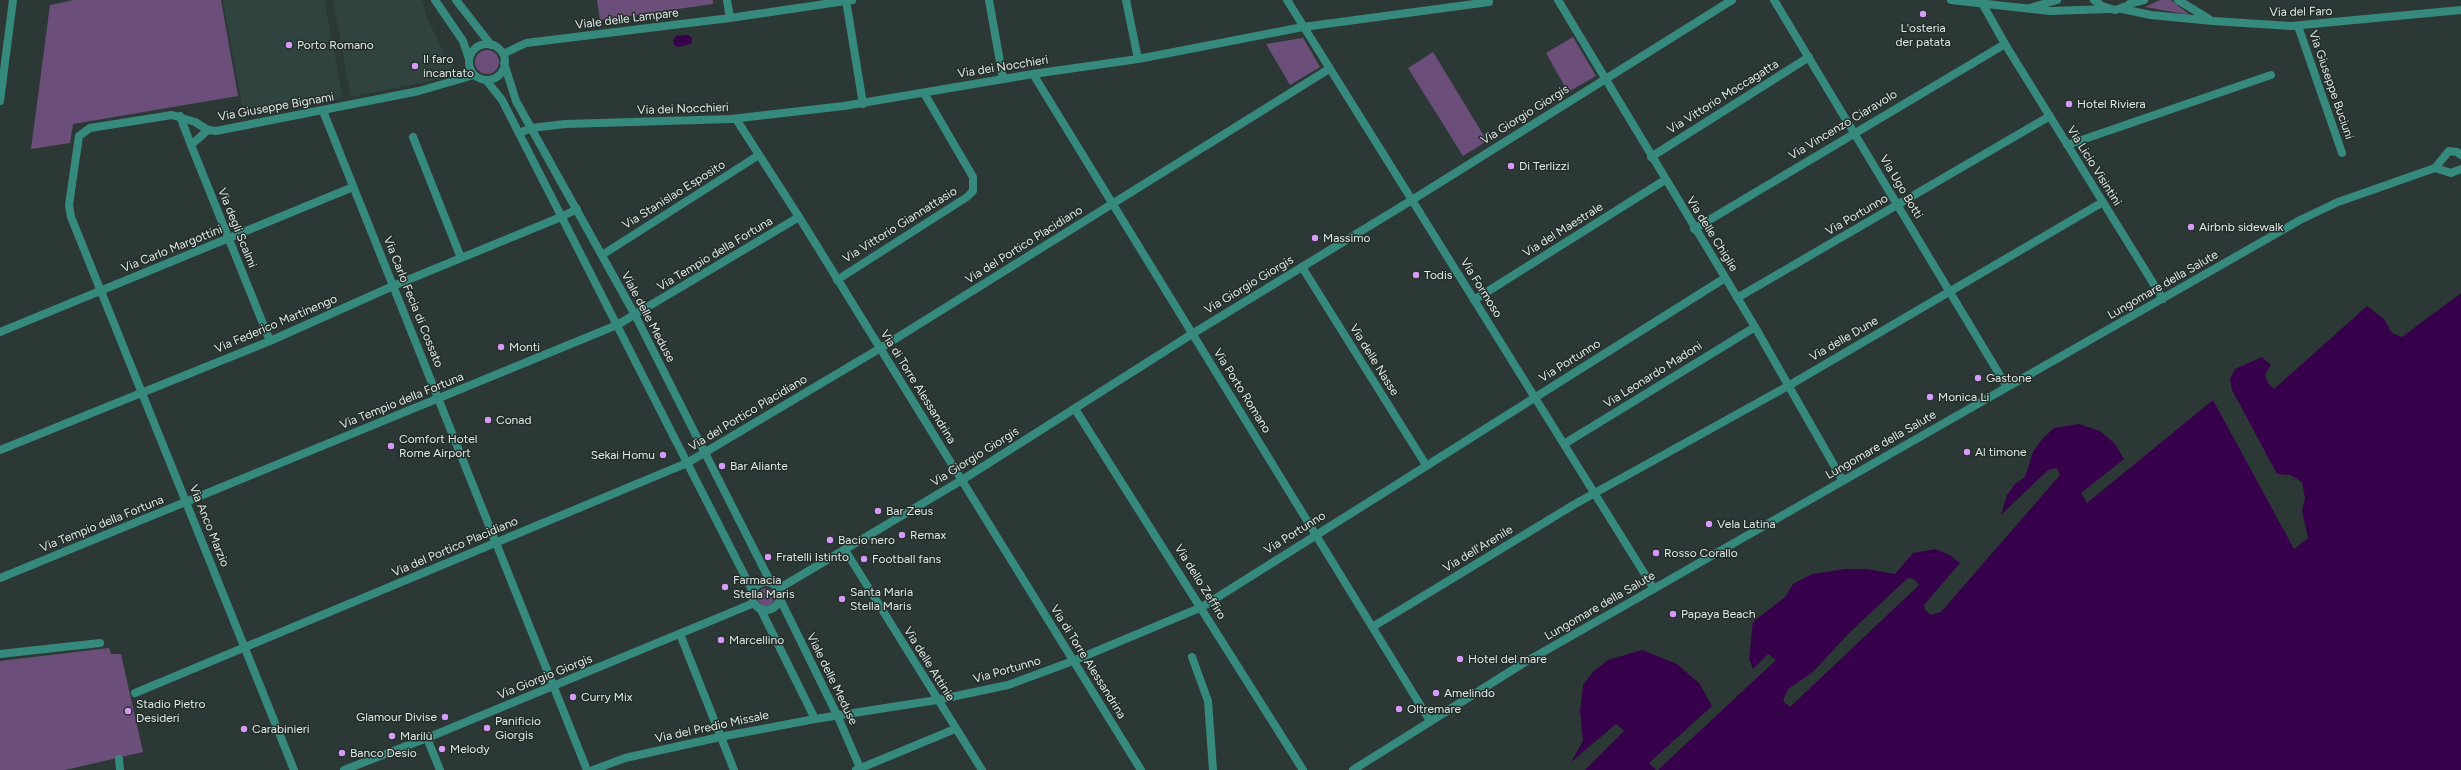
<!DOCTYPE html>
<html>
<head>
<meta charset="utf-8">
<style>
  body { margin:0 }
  canvas { display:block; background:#2c3835 }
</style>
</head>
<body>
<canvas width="2461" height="770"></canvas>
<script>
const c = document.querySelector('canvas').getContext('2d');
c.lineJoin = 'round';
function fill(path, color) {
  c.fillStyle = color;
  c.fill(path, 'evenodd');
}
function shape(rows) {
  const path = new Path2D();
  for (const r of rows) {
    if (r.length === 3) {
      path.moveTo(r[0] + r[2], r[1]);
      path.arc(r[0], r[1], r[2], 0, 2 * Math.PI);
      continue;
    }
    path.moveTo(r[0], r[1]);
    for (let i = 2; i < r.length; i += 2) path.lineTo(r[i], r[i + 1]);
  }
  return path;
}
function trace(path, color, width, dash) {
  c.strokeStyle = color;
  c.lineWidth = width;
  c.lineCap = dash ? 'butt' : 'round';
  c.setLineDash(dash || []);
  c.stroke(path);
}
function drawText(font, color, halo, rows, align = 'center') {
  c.font = font + ' Figtree,sans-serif';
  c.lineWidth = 3;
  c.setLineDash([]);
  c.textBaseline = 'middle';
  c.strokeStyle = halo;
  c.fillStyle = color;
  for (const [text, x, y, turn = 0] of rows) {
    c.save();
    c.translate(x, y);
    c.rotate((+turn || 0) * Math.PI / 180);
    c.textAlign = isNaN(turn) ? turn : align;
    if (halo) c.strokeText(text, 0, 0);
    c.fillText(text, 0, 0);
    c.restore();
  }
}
const built = shape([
  [223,0,324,0,343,98,244,116],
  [333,0,422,0,427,18,445,55,456,70,456,76,351,97]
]);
const green = shape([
  [74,0,221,0,238,96,73,124,70,143,31,149,50,5],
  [597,0,713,0,713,4,600,20],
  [2160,0,2171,0,2190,15,2145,7],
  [1573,37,1596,76,1568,92,1546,53],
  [1303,38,1320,67,1290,85,1266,44],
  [487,62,12],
  [1433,52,1487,141,1463,156,1408,68],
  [766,597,9],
  [109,648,111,654,121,654,143,752,65,770,0,770,0,661]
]);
const water = shape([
  [688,35,692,38,691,44,678,47,674,45,673,40,676,36],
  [2461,293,2461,770,1658,770,1776,660,1768,654,1753,669,1749,659,1753,622,1785,597,1793,584,1812,574,1845,569,1866,569,1895,574,1913,553,1935,549,1950,555,1960,563,1924,605,1925,610,1931,615,1941,612,2060,475,2057,468,2048,470,2001,515,2007,495,2015,484,2025,477,2033,452,2043,438,2054,428,2079,424,2100,431,2115,444,2124,459,2081,493,2087,503,2213,400,2294,549,2308,538,2302,511,2305,498,2302,482,2290,475,2277,474,2232,390,2230,379,2235,369,2262,357,2271,365,2265,374,2268,383,2274,389,2367,306,2384,319,2392,333,2402,337],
  [1908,578,1914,579,1919,585,1790,707,1783,701,1788,689,1813,672,1849,633],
  [1642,650,1677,664,1699,683,1712,706,1649,763,1656,770,1585,770,1624,731,1616,724,1571,762,1583,741,1580,711,1583,685,1593,672,1608,660]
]);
const minor = shape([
  [727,0,730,18],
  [846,0,863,104],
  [989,0,1003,79],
  [1126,0,1138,59],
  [1558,0,1755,327,1843,481],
  [1774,0,2007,387],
  [1951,0,2050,11,2109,9],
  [2094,0,2102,6,2115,10,2127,6,2134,0],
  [2178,0,2209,19],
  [1982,3,2005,44,2163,299],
  [2132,3,2144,0],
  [2030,8,2057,0],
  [2122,9,2151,15,2213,21,2291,26,2461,10],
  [2298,26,2342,153],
  [503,54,526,43,730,18,852,0],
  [1033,74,1430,721],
  [323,111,587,770],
  [180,116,191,145],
  [736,119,799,217,1141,770],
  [208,130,191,145,270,341],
  [519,133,532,128,565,124,731,119,844,106,1033,74,1138,59,1303,27,1489,2],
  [413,137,461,258],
  [2067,145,2271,75],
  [2461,155,2457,152,2449,151,2435,168,2451,173,2461,169],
  [1651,157,1809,57],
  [1694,229,2005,44],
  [602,255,759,155],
  [1302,267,1426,465],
  [837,280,967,197,973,191,973,177,924,93],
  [1737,298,2050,116],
  [1474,300,1665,180],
  [0,332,353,187],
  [1075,409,1303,770],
  [1564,444,1755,327],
  [0,450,270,341,393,286,561,217,577,209],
  [845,550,982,770],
  [0,578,617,325,799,217],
  [1654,589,1412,200,1732,0],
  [780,599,838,717,861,770],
  [761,610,815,719],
  [1374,626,1575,504,1788,386,2103,202],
  [680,634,734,770],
  [0,654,100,643],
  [1192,657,1208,701,1213,770],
  [135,693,687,463,879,349,1329,69],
  [427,738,440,770],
  [119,759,120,770],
  [294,770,71,217,69,205,79,136,90,128,172,115,195,122,208,130,216,131,419,91,474,75],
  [593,770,625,758,720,737,815,719,937,700,1008,685,1073,661,1202,607,1725,278],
  [856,770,955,729],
  [1353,770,1522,664,2300,220,2338,202,2435,168]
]);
const tertiary = shape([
  [435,0,463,41,469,59],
  [456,0,491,45],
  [487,62,18],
  [504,63,516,101,635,315,771,583],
  [486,80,502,100,753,592],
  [0,101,13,0],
  [766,596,14],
  [778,589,962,480,1192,334,1412,200,1287,0],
  [344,770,427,738,754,603]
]);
const markers = [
  [1923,14,4,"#d89af8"],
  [289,45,4,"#d89af8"],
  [415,66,4,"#d89af8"],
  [2069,104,4,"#d89af8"],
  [1511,166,4,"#d89af8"],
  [2191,227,4,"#d89af8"],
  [1315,238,4,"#d89af8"],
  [1416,275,4,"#d89af8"],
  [501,347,4,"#d89af8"],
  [1978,378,4,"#d89af8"],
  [1930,397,4,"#d89af8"],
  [488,420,4,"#d89af8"],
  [391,446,4,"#d89af8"],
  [1967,452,4,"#d89af8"],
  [663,455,4,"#d89af8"],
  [722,466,4,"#d89af8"],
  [878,511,4,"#d89af8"],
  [1709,524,4,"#d89af8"],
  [902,535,4,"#d89af8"],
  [830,540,4,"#d89af8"],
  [1656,553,4,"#d89af8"],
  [768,557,4,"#d89af8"],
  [864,559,4,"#d89af8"],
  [725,587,4,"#d89af8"],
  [842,599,4,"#d89af8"],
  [1673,614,4,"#d89af8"],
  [721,640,4,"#d89af8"],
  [1460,659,4,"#d89af8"],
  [1436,693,4,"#d89af8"],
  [573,697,4,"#d89af8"],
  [1399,709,4,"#d89af8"],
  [128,711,4,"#d89af8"],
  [445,717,4,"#d89af8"],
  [487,728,4,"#d89af8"],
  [244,729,4,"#d89af8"],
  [392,736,4,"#d89af8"],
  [442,749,4,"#d89af8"],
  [342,753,4,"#d89af8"]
];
const streetNames = [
  ["Via del Faro",2301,12,-1],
  ["Viale delle Lampare",627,19,-7],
  ["Via dei Nocchieri",1003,67,-9],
  ["Via Giuseppe Buciuni",2331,85,71],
  ["Via Vittorio Moccagatta",1723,97,-32],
  ["Via Giuseppe Bignami",276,107,-10],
  ["Via dei Nocchieri",683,109,-2],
  ["Via Giorgio Giorgis",1525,115,-32],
  ["Via Vincenzo Ciaravolo",1843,125,-31],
  ["Via Licio Visintini",2094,166,58],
  ["Via Ugo Botti",1901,187,59],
  ["Via Stanislao Esposito",674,195,-32],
  ["Via Portunno",1857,215,-30],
  ["Via Vittorio Giannattasio",900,225,-32],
  ["Via degli Scalmi",237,228,68],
  ["Via del Maestrale",1563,230,-32],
  ["Via delle Chiglie",1712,234,58],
  ["Via del Portico Placidiano",1024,245,-32],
  ["Via Carlo Margottini",172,249,-22],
  ["Via Tempio della Fortuna",715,254,-31],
  ["Via Giorgio Giorgis",1249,285,-31],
  ["Lungomare della Salute",2163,285,-30],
  ["Via Formoso",1481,288,58],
  ["Via Carlo Fecia di Cossato",413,302,68],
  ["Viale delle Meduse",648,317,62],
  ["Via Federico Martinengo",276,324,-23],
  ["Via delle Dune",1844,339,-30],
  ["Via delle Nasse",1374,360,58],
  ["Via Portunno",1570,361,-32],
  ["Via Leonardo Madoni",1653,375,-32],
  ["Via di Torre Alessandrina",918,387,58],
  ["Via Porto Romano",1242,391,58],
  ["Via Tempio della Fortuna",402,401,-22],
  ["Via del Portico Placidiano",748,413,-31],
  ["Lungomare della Salute",1881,445,-30],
  ["Via Giorgio Giorgis",975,457,-32],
  ["Via Tempio della Fortuna",102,524,-22],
  ["Via Anco Marzio",209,526,68],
  ["Via Portunno",1295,533,-32],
  ["Via del Portico Placidiano",455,547,-23],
  ["Via dell'Arenile",1478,549,-31],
  ["Via dello Zeffiro",1200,582,58],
  ["Lungomare della Salute",1600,606,-30],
  ["Via di Torre Alessandrina",1088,662,58],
  ["Via delle Attinie",929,664,58],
  ["Via Portunno",1007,670,-16],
  ["Via Giorgio Giorgis",545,677,-22],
  ["Viale delle Meduse",832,679,64],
  ["Via del Predio Missale",712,727,-12]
];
const poiNames = [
  ["L'osteria",1923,28,"center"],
  ["der patata",1923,42,"center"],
  ["Porto Romano",297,45],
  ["Il faro",423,59],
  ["incantato",423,73],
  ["Hotel Riviera",2077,104],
  ["Di Terlizzi",1519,166],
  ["Airbnb sidewalk",2199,227],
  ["Massimo",1323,238],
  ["Todis",1424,275],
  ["Monti",509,347],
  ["Gastone",1986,378],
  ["Monica Li",1938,397],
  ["Conad",496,420],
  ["Comfort Hotel",399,439],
  ["Rome Airport",399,453],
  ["Al timone",1975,452],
  ["Sekai Homu",655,455,"right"],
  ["Bar Aliante",730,466],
  ["Bar Zeus",886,511],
  ["Vela Latina",1717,524],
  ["Remax",910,535],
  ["Bacio nero",838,540],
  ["Rosso Corallo",1664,553],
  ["Fratelli Istinto",776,557],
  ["Football fans",872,559],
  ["Farmacia",733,580],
  ["Stella Maris",733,594],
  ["Santa Maria",850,592],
  ["Stella Maris",850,606],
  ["Papaya Beach",1681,614],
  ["Marcellino",729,640],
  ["Hotel del mare",1468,659],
  ["Amelindo",1444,693],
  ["Curry Mix",581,697],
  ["Stadio Pietro",136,704],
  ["Desideri",136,718],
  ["Oltremare",1407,709],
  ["Glamour Divise",437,717,"right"],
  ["Panificio",495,721],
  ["Giorgis",495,735],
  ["Carabinieri",252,729],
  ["Marilù",400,736],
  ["Melody",450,749],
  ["Banco Desio",350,753]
];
fill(built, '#31433f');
fill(green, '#6b4e7a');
fill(water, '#36004b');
trace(minor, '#368a7d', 8);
trace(tertiary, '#368a7d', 8);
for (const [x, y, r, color] of markers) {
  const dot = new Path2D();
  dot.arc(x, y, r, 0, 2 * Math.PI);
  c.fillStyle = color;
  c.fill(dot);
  trace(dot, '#232e2b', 1.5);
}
drawText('12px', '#e1e8e6', '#232e2b', streetNames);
drawText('12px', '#e1e8e6', '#232e2b', poiNames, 'left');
</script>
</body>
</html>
